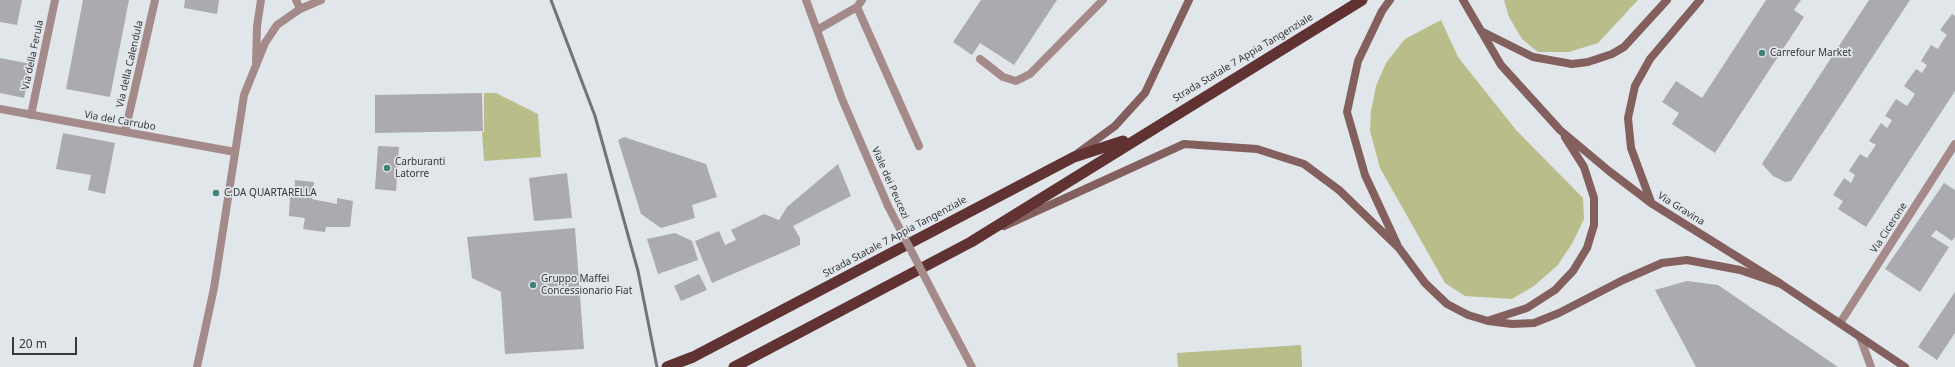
<!DOCTYPE html>
<html>
<head>
<meta charset="utf-8">
<style>
  body { margin:0 }
  #map { position:relative; width:1955px; height:367px; overflow:hidden; background:#e1e6eb; font-family:"Noto Sans",sans-serif }
  canvas { display:block }
  .scale { position:absolute; left:12px; top:337px; width:65px; height:18px; box-sizing:border-box; border:2px solid #36383a; border-top:0; padding-left:5px; font-size:12px; line-height:14px; white-space:nowrap; color:#36383a; -webkit-text-stroke:3px #e1e6eb; paint-order:stroke }
</style>
</head>
<body>
<div id="map">
<canvas width="1955" height="367"></canvas>
<div class="scale">20 m</div>
</div>
<script>
const c = document.querySelector('canvas').getContext('2d');
c.lineJoin = 'round';
function fill(path, color) {
  c.fillStyle = color;
  c.fill(path, 'evenodd');
}
function shape(rows) {
  const path = new Path2D();
  for (const r of rows) {
    path.moveTo(r[0], r[1]);
    for (let i = 2; i < r.length; i += 2) path.lineTo(r[i], r[i + 1]);
  }
  return path;
}
function trace(path, color, width, dash) {
  c.strokeStyle = color;
  c.lineWidth = width;
  c.lineCap = dash ? 'butt' : 'round';
  c.setLineDash(dash || []);
  c.stroke(path);
}
function drawText(font, color, halo, rows, align = 'center') {
  c.font = font + ' "Noto Sans",sans-serif';
  c.lineWidth = 3.5;
  c.setLineDash([]);
  c.textBaseline = 'middle';
  c.strokeStyle = halo;
  c.fillStyle = color;
  for (const [text, x, y, turn = 0] of rows) {
    c.save();
    c.translate(x, y);
    c.rotate((+turn || 0) * Math.PI / 180);
    c.textAlign = isNaN(turn) ? turn : align;
    if (halo) c.strokeText(text, 0, 0);
    c.fillText(text, 0, 0);
    c.restore();
  }
}
const green = shape([
  [1504,0,1638,0,1598,43,1569,52,1538,52,1522,39,1509,17],
  [1441,20,1458,57,1516,130,1583,198,1584,219,1573,242,1558,265,1534,286,1512,299,1465,296,1445,283,1380,168,1370,131,1371,111,1376,86,1386,63,1405,39],
  [484,93,496,93,538,114,541,157,484,161,482,132,484,132],
  [1301,345,1302,367,1178,367,1177,353]
]);
const building = shape([
  [0,0,22,0,17,25,0,22],
  [83,0,129,0,110,97,66,89],
  [185,0,219,0,217,14,184,8],
  [981,0,1057,0,1014,65,980,43,972,55,953,42],
  [1766,0,1801,0,1794,10,1804,17,1715,153,1672,124,1679,113,1662,102,1676,81,1702,98],
  [1869,0,1910,0,1791,181,1785,182,1773,176,1762,164,1765,159],
  [1952,14,1955,16,1955,91,1866,227,1838,209,1843,201,1833,195,1844,178,1851,183,1855,175,1849,171,1860,154,1867,158,1876,145,1869,141,1881,123,1887,128,1892,120,1885,116,1896,99,1907,106,1915,94,1904,86,1916,69,1922,73,1927,65,1921,61,1931,45,1938,49,1942,42,1947,35,1940,30],
  [0,58,31,64,24,98,0,93],
  [482,93,483,131,375,133,375,95],
  [63,133,115,143,105,194,88,190,91,175,56,169],
  [624,137,706,164,717,197,692,205,695,218,661,228,641,214,618,140],
  [378,146,399,147,396,191,375,189],
  [838,164,851,196,793,226,800,238,800,245,712,283,695,241,719,231,725,245,736,240,731,230,764,214,779,220,787,207],
  [567,173,572,218,534,221,529,178],
  [295,180,314,182,312,199,337,204,337,198,353,201,350,227,326,227,325,232,303,229,305,218,289,216,290,196,294,196],
  [1944,183,1955,190,1955,237,1952,241,1936,230,1931,236,1949,247,1920,292,1885,269],
  [575,228,584,349,505,354,501,292,472,278,467,237],
  [675,233,692,241,698,260,658,274,647,239],
  [699,274,707,290,681,301,674,286],
  [1687,281,1718,285,1838,367,1696,367,1655,290],
  [1955,292,1955,333,1937,360,1918,347]
]);
const minor = shape([
  [296,0,300,9],
  [806,0,842,99,888,206],
  [857,7,919,146],
  [817,30,857,7,862,0],
  [980,59,1003,77,1016,81,1030,74,1103,0],
  [256,65,257,26,261,0],
  [0,109,235,152],
  [31,115,55,0],
  [125,132,155,0],
  [943,312,972,367],
  [1840,323,1955,144],
  [1860,337,1871,367]
]);
const tertiary = shape([
  [197,367,214,288,244,95,265,43,277,25,300,9,321,0]
]);
const secondary = shape([
  [1390,0,1382,11,1358,61,1347,112,1365,175,1397,244],
  [1463,0,1501,65,1560,130,1609,171,1651,203,1781,284,1905,367],
  [1481,31,1533,57,1572,64,1588,62,1612,54,1624,47,1667,0],
  [1078,153,1115,126,1145,93,1189,0],
  [1651,202,1631,148,1628,118,1635,86,1650,59,1700,0],
  [1004,226,1184,144,1257,149,1304,164,1339,190,1399,248,1425,283,1447,304,1468,315,1488,321,1512,324,1534,323,1559,313,1623,280,1662,263,1687,260,1740,270,1781,284],
  [1490,320,1527,308,1555,290,1573,271,1587,248,1594,225,1594,198,1584,167,1565,137]
]);
const trunk = shape([
  [667,367,693,357,1074,157,1123,141],
  [734,367,971,242,1362,0]
]);
const rail = shape([
  [551,0,595,116,638,271,657,367]
]);
const minorBridge = shape([
  [888,206,943,312]
]);
const markers = [
  [1762,53,4,"#408477"],
  [387,168,4,"#408477"],
  [216,193,4,"#408477"],
  [533,285,4,"#408477"]
];
const poiNames = [
  ["Carrefour Market",1770,53],
  ["Carburanti",395,162],
  ["Latorre",395,174],
  ["C.DA QUARTARELLA",224,193],
  ["Gruppo Maffei",541,279],
  ["Concessionario Fiat",541,291]
];
const streetNames = [
  ["Via della Ferula",33,55,-78],
  ["Strada Statale 7 Appia Tangenziale",1243,58,-31],
  ["Via della Calendula",130,64,-77],
  ["Via del Carrubo",120,121,10],
  ["Viale dei Peucezi",890,183,66],
  ["Via Gravina",1681,209,32],
  ["Via Cicerone",1889,228,-57],
  ["Strada Statale 7 Appia Tangenziale",895,237,-28]
];
fill(green, '#b9bd89');
fill(building, '#abaab0');
trace(minor, '#a48a89', 8);
trace(tertiary, '#a48a89', 8);
trace(secondary, '#835f5d', 8);
trace(trunk, '#603332', 11);
trace(rail, '#717477', 3);
trace(minorBridge, '#a48a89', 8);
for (const [x, y, r, color] of markers) {
  const dot = new Path2D();
  dot.arc(x, y, r, 0, 2 * Math.PI);
  c.fillStyle = color;
  c.fill(dot);
  trace(dot, '#e1e6eb', 1.5);
}
drawText('10px', '#36383a', '#e1e6eb', poiNames, 'left');
drawText('10px', '#36383a', '#e1e6eb', streetNames);
</script>
</body>
</html>
